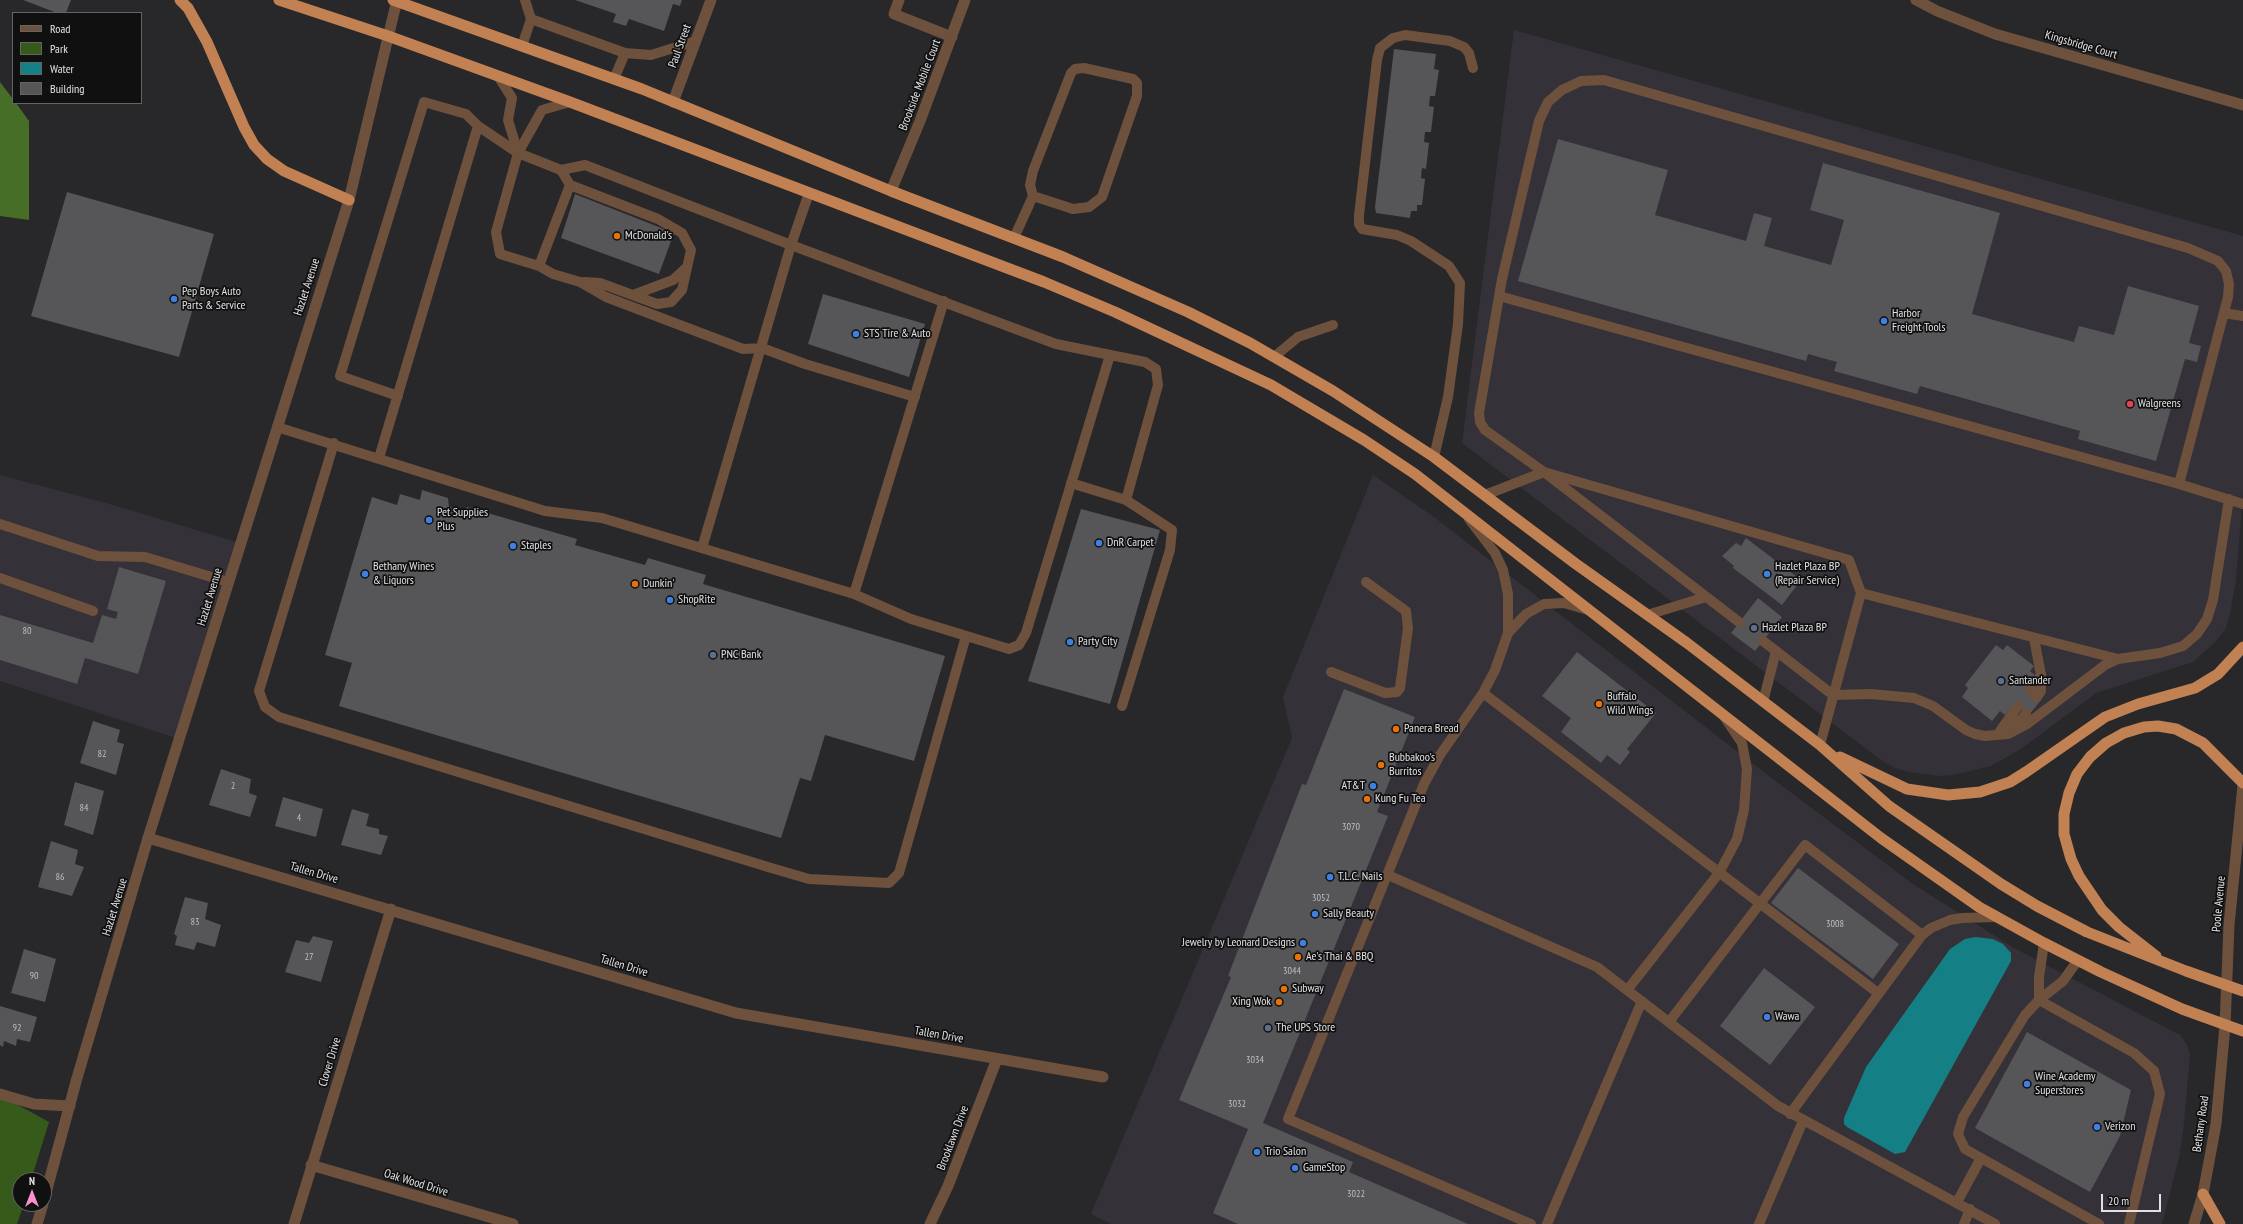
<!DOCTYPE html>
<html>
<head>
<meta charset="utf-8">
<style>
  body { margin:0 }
  #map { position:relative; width:2243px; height:1224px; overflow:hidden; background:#28272a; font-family:"PT Sans Narrow",sans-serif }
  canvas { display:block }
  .legend { position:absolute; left:12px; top:12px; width:130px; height:92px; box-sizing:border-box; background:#101011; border:1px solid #646465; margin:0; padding:5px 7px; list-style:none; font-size:12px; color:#e2e1e3 }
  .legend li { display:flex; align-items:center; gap:8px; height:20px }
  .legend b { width:20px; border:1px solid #646465 }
  .north { position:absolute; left:12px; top:1172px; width:40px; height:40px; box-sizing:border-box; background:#101011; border:1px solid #646465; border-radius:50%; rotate:0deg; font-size:11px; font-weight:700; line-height:16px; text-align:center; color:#e2e1e3 }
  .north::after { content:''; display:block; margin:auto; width:14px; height:18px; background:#f790cd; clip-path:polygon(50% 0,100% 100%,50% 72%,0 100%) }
  .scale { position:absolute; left:2101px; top:1194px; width:60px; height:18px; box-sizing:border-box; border:2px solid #e2e1e3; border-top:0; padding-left:5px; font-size:12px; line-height:14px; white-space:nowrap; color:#e2e1e3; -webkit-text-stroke:3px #101011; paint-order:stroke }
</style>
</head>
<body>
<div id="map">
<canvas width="2243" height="1224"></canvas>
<ul class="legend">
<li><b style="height:5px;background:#6e513d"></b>Road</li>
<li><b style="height:11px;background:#365a1a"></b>Park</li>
<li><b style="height:11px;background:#147f85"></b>Water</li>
<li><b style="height:11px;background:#565558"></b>Building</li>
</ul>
<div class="north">N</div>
<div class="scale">20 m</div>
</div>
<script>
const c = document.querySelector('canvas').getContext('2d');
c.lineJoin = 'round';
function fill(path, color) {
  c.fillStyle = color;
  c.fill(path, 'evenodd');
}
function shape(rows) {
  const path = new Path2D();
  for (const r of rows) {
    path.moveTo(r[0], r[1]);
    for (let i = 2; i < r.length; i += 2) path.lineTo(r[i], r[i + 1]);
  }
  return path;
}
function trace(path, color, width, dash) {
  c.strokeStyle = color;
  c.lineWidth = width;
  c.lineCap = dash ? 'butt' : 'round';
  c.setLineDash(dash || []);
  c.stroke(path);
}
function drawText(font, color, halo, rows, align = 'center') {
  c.font = font + ' "PT Sans Narrow",sans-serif';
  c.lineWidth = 3.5;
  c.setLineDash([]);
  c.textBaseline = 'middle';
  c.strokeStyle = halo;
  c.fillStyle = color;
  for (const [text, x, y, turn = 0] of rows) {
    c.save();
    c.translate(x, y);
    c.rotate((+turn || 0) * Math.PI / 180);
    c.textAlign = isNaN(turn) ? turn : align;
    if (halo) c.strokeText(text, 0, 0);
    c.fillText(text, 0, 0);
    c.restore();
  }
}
const built = shape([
  [1514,30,2243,236,2243,493,2236,580,2230,615,2225,630,2215,642,2193,662,2096,693,2021,749,1991,766,1953,775,1939,776,1909,772,1895,768,1881,760,1462,443],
  [0,475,113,505,240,543,179,739,0,681],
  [1373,475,1434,517,1765,773,1913,884,2014,948,2180,1035,2186,1043,2190,1054,2184,1124,2179,1158,2162,1224,1111,1224,1091,1214,1292,738,1283,697]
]);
const green = shape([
  [0,1095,49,1122,31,1180,20,1180,20,1204,24,1204,17,1224,0,1224]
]);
const forest = shape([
  [0,82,13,99,13,103,16,103,29,121,29,220,0,216]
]);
const water = shape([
  [1975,937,1993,939,2003,944,2011,953,2011,961,1905,1152,1895,1154,1847,1127,1844,1124,1844,1118,1866,1067,1950,949,1965,939]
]);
const building = shape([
  [23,0,71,0,66,13,57,13],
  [575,0,682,0,680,6,673,4,664,31,629,19,626,26,613,22,616,14],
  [1394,49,1436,54,1434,69,1439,70,1435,96,1430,96,1429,106,1434,107,1431,132,1425,132,1424,142,1429,143,1426,169,1422,168,1421,178,1425,179,1422,205,1417,205,1417,211,1411,211,1410,218,1376,213,1375,207],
  [1558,139,1668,170,1655,215,1746,241,1754,213,1772,218,1764,246,1831,265,1844,220,1810,210,1823,163,2000,213,1972,314,2074,342,2079,326,2114,335,2128,286,2199,306,2189,343,2201,346,2197,362,2185,359,2156,461,2078,439,2080,431,1920,386,1917,394,1834,371,1837,362,1808,354,1806,361,1518,281],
  [67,192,214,234,179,357,31,316],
  [575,194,674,233,659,274,561,238],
  [823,294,925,324,909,377,808,344],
  [422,490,448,498,449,507,464,511,467,507,577,539,575,545,645,565,648,558,706,575,703,584,945,656,914,761,825,735,811,781,800,778,781,838,339,706,352,663,325,655,372,497,397,505,400,494,420,500],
  [1081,509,1160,530,1110,704,1028,681],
  [1746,538,1801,580,1782,605,1733,568,1734,566,1722,556,1736,543,1741,546],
  [119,567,166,581,138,674,85,658,77,684,0,660,0,615,93,643,102,615,116,619,118,612,107,609],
  [1758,598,1782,617,1755,651,1731,633],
  [1996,645,2003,650,2007,645,2034,666,2030,671,2036,676,2041,700,2029,715,2015,703,2005,715,2000,711,1992,721,1962,697,1968,688,1965,685],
  [1577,652,1656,713,1627,749,1630,752,1620,765,1607,755,1601,763,1561,732,1571,718,1542,696],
  [1344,689,1415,717,1377,812,1388,816,1263,1123,1353,1162,1349,1172,1468,1224,1238,1224,1213,1213,1248,1129,1179,1100,1231,977,1228,976,1302,784,1306,785],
  [93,721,120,730,117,742,124,744,116,775,80,763],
  [221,769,251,779,249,793,257,796,250,817,209,805],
  [75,782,104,791,93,835,64,825],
  [283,797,323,809,316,837,275,826],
  [352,809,369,814,366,826,379,829,379,834,388,836,381,855,341,845],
  [51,841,78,850,75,864,84,867,72,896,38,887],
  [1798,868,1899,944,1873,979,1771,903],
  [185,897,208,903,205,919,221,925,215,947,197,942,194,950,175,945,177,936,174,934],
  [313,936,333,941,321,982,285,972,296,940,309,943],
  [24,949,56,959,45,1002,11,993],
  [1764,968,1815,1007,1770,1065,1720,1026],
  [0,1006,37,1017,30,1042,17,1039,16,1046,4,1041,3,1047,0,1045],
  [2027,1032,2131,1090,2120,1136,2090,1192,1975,1128]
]);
const service = shape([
  [531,19,625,53,651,55,696,41],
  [522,46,531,19,525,0],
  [498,76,512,98,508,120,518,153],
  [614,79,625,53],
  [570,102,542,110,518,153,496,232,500,254,539,266,553,274,580,282,606,297,743,349,762,348,805,364,915,397],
  [561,170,570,185,658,219,682,233,691,250,682,290,671,302,657,304,600,283,584,282],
  [1014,238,1033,196,1030,185,1033,171,1071,73,1075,69,1084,68,1133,79,1137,83,1137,96,1102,197,1089,207,1073,209,1033,196],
  [539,266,570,185],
  [633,295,673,280,686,268],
  [1499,296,2179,484,2243,504],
  [2224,313,2243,316],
  [1274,357,1298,337,1333,325],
  [398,396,340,376,424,102,466,114,478,126,518,153,561,170,585,165,791,245,1056,344,1145,362,1156,369,1158,385,1126,500],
  [277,427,545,511,602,518,854,594,911,619,1009,649,1019,645,1026,633,1110,355],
  [334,443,259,691,265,707,279,717,768,867,809,879,889,883,899,873,966,636],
  [1434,457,1448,397,1458,324,1460,283,1449,266,1411,241,1397,235,1362,229,1359,224,1359,215,1377,60,1380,48,1393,38,1405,35,1450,41,1464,47,1469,53,1473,68],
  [379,458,478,126],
  [1071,483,1126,500,1172,530,1170,550,1122,706],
  [1485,495,1544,472,1849,560,1861,593,2118,659],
  [1469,519,1495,553,1503,570,1508,594,1508,633,1495,670,1483,693,1440,755,1424,784,1288,1119,1531,1224],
  [0,524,98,556,145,557,228,582],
  [702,548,791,245,809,193],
  [0,578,93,611],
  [854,594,944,301],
  [1647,615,1706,597],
  [1739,622,1544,472,1485,430,1480,422,1479,413,1502,279,1539,121,1548,102,1562,90,1581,81,1604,80,2188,248,2218,261,2226,271,2229,284,2228,297,2179,484],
  [1508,633,1526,614,1544,604,1564,603,1588,610],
  [2034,638,2041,675,2041,691,2037,697],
  [1763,641,1833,695,1871,694,1914,698,1933,706,1966,730,1975,734,1985,736,2008,734,2027,724,2105,665,2118,659,2160,653,2183,646,2197,634,2207,619,2213,600,2229,499],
  [1331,672,1385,693,1397,692,1400,688,1408,628,1406,611,1366,582],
  [2030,691,2041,675],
  [1483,693,1878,993],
  [1763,702,1776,651],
  [2011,725,2022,719,2026,713],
  [2000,731,2018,706],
  [1820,745,1861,593],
  [1388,875,1597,967,1778,1106,1995,1224],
  [2078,960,2063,981,2039,1000,2025,1015,1963,1117,1958,1134,1965,1149,2099,1224],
  [1628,989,1719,873,1737,839,1744,810,1747,769,1742,743,1725,718],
  [2039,1000,2134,1053,2154,1071,2160,1094,2129,1224],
  [2039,1000,2039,977,2044,943],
  [1669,1022,1805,845,1922,935],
  [1790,1114,1922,935,1931,928,1950,920,1962,918,1997,917],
  [1957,1202,1981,1158],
  [1547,1224,1642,1001],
  [1759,1224,1803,1121],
  [1964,1224,1970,1209]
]);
const minor = shape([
  [899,0,894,14,952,37],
  [1916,0,1937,11,1995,34,2243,105],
  [673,102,711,0],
  [891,191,920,121,965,0],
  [148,838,736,1013,1103,1077],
  [0,1094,34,1104,70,1106],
  [311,1165,513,1224],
  [294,1224,391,909],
  [930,1224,948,1186,997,1059]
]);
const tertiary = shape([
  [44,1200,77,1078,148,838,349,200,397,0],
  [37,1224,43,1204],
  [2194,1224,2203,1194,2216,1124,2225,1026,2229,925,2243,785]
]);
const trunk = shape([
  [180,0,188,8,207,42,244,127,254,145,267,159,284,171,349,200],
  [279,0,388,36,570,102,1044,282,1115,312,1271,385,1364,440,1415,474,1881,838,1979,907,2044,943,2101,972,2182,1009,2243,1031],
  [393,0,642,89,891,191,1063,257,1188,312,1250,343,1333,391,1434,457,1576,564,1687,643,1820,745,1889,806,2001,884,2037,906,2087,932,2186,971,2243,991],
  [1840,757,1907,789,1948,795,1980,792,2010,782,2026,772,2105,717,2138,704,2195,688,2218,674,2243,647],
  [2156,956,2119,927,2102,910,2079,876,2071,859,2064,834,2064,814,2069,793,2077,774,2090,757,2106,743,2124,733,2144,727,2158,726,2176,729,2203,743,2243,783],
  [2203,1194,2220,1224]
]);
const markers = [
  [617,236,4,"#e8710a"],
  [174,299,4,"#3f7fe0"],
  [1884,321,4,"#3f7fe0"],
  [856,334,4,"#3f7fe0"],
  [2130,404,4,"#e0444e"],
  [429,520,4,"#3f7fe0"],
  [1099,543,4,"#3f7fe0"],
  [513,546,4,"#3f7fe0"],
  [365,574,4,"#3f7fe0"],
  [1767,574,4,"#3f7fe0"],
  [635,584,4,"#e8710a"],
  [670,600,4,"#3f7fe0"],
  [1754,628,4,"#5c6f8a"],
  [1070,642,4,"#3f7fe0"],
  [713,655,4,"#5c6f8a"],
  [2001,681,4,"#5c6f8a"],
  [1599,704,4,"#e8710a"],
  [1396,729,4,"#e8710a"],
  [1381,765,4,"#e8710a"],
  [1373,786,4,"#3f7fe0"],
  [1367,799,4,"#e8710a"],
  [1330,877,4,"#3f7fe0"],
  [1315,914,4,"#3f7fe0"],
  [1303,943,4,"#3f7fe0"],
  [1298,957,4,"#e8710a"],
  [1284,989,4,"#e8710a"],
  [1279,1002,4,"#e8710a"],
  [1767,1017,4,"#3f7fe0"],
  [1268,1028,4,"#5c6f8a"],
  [2027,1084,4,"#3f7fe0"],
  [2097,1127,4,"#3f7fe0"],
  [1257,1152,4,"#3f7fe0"],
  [1295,1168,4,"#3f7fe0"]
];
const numberNames = [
  ["80",27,631],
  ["82",102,754],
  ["2",233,786],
  ["84",84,808],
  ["4",299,818],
  ["3070",1351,827],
  ["86",60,877],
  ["3052",1321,898],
  ["83",195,922],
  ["3008",1835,924],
  ["27",309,957],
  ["3044",1292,971],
  ["90",34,976],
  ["92",17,1028],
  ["3034",1255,1060],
  ["3032",1237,1104],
  ["3022",1356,1194]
];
const streetNames = [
  ["Kingsbridge Court",2081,45,16],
  ["Paul Street",680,46,-70],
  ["Brookside Mobile Court",920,85,-69],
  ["Hazlet Avenue",307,287,-72],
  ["Hazlet Avenue",210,597,-73],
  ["Tallen Drive",314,873,16],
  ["Poole Avenue",2219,904,-85],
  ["Hazlet Avenue",115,907,-73],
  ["Tallen Drive",624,966,17],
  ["Tallen Drive",939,1035,10],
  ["Clover Drive",330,1062,-73],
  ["Bethany Road",2201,1124,-82],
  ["Brooklawn Drive",953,1138,-69],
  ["Oak Wood Drive",416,1183,17]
];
const poiNames = [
  ["McDonald's",625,236],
  ["Pep Boys Auto",182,292],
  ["Parts & Service",182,306],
  ["Harbor",1892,314],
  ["Freight Tools",1892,328],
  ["STS Tire & Auto",864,334],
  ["Walgreens",2138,404],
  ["Pet Supplies",437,513],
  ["Plus",437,527],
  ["DnR Carpet",1107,543],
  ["Staples",521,546],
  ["Bethany Wines",373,567],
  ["& Liquors",373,581],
  ["Hazlet Plaza BP",1775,567],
  ["(Repair Service)",1775,581],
  ["Dunkin'",643,584],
  ["ShopRite",678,600],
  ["Hazlet Plaza BP",1762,628],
  ["Party City",1078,642],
  ["PNC Bank",721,655],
  ["Santander",2009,681],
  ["Buffalo",1607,697],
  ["Wild Wings",1607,711],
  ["Panera Bread",1404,729],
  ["Bubbakoo's",1389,758],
  ["Burritos",1389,772],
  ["AT&T",1365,786,"right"],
  ["Kung Fu Tea",1375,799],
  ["T.L.C. Nails",1338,877],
  ["Sally Beauty",1323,914],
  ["Jewelry by Leonard Designs",1295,943,"right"],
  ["Ae's Thai & BBQ",1306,957],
  ["Subway",1292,989],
  ["Xing Wok",1271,1002,"right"],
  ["Wawa",1775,1017],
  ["The UPS Store",1276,1028],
  ["Wine Academy",2035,1077],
  ["Superstores",2035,1091],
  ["Verizon",2105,1127],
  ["Trio Salon",1265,1152],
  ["GameStop",1303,1168]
];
fill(built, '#353138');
fill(green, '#365a1a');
fill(forest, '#466e27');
fill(water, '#147f85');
fill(building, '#565558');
trace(service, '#6e513d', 10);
trace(minor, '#6e513d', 11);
trace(tertiary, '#6e513d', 11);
trace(trunk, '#c28152', 11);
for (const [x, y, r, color] of markers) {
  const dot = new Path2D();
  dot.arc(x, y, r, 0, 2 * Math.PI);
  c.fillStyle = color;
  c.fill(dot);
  trace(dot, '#101011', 1.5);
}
drawText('10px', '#bfbec0', null, numberNames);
drawText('12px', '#e2e1e3', '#101011', streetNames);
drawText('12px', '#e2e1e3', '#101011', poiNames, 'left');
</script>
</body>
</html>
